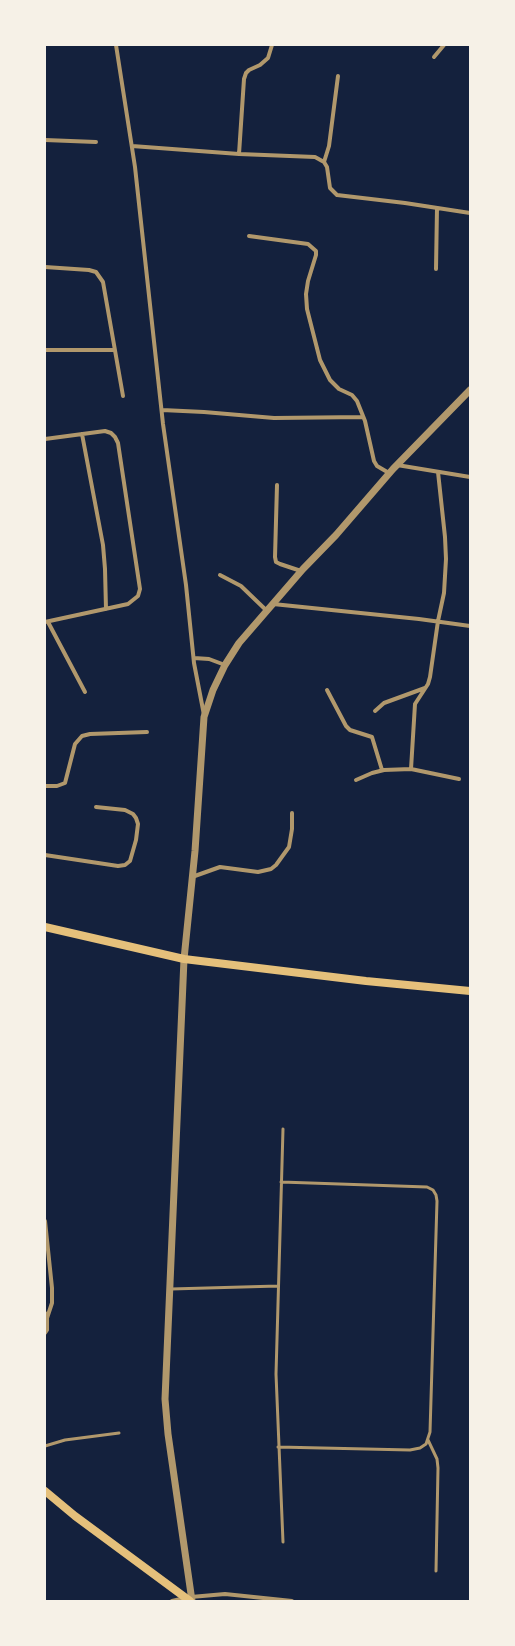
<!DOCTYPE html>
<html>
<head>
<meta charset="utf-8">
<style>
  body { margin:0 }
  #map { position:relative; width:515px; height:1646px; overflow:hidden; background:#14213d; font-family:"Varela Round",sans-serif }
  canvas { display:block }
  .frame { position:absolute; inset:0; border:46px solid #f6f1e7; pointer-events:none }
</style>
</head>
<body>
<div id="map">
<canvas width="515" height="1646"></canvas>
<div class="frame"></div>
</div>
<script>
const c = document.querySelector('canvas').getContext('2d');
c.lineJoin = 'round';
function shape(rows) {
  const path = new Path2D();
  for (const r of rows) {
    path.moveTo(r[0], r[1]);
    for (let i = 2; i < r.length; i += 2) path.lineTo(r[i], r[i + 1]);
  }
  return path;
}
function trace(path, color, width, dash) {
  c.strokeStyle = color;
  c.lineWidth = width;
  c.lineCap = dash ? 'butt' : 'round';
  c.setLineDash(dash || []);
  c.stroke(path);
}
const service = shape([
  [283,1129,276,1374,283,1542],
  [171,1289,278,1286],
  [428,1440,437,1459,438,1468,436,1571],
  [45,1446,65,1440,119,1433],
  [278,1447,410,1450,420,1448,426,1444,430,1432,437,1201,436,1195,433,1190,427,1187,281,1182]
]);
const minor = shape([
  [116,45,135,167,163,424,186,585,194,663,204,715],
  [434,57,444,45],
  [45,140,96,142],
  [132,146,239,154,315,157,324,162,327,167,330,188,337,195,405,203,470,213],
  [239,154,244,79,246,73,249,70,260,65,268,58,272,45],
  [324,162,329,146,338,76],
  [249,236,308,244,316,251,316,255,308,281,306,294,307,309,320,360,330,380,339,389,352,395,357,401,365,421,374,461,377,466,389,473],
  [45,267,89,270,96,272,103,282,123,396],
  [436,269,437,208],
  [45,350,115,350],
  [162,410,204,412,274,418,363,417],
  [82,434,103,545,105,569,106,609],
  [45,439,105,431,111,433,115,437,118,443,140,589,138,596,128,604,45,622],
  [397,465,470,477],
  [277,485,275,557,276,562,280,564,301,571],
  [220,575,241,586,267,611],
  [273,604,419,619,470,626],
  [48,622,85,692],
  [194,658,209,659,225,665],
  [327,690,346,726,350,730,372,737,382,770],
  [375,711,384,703,425,688],
  [411,769,415,704,428,684,430,677,438,621,444,593,446,559,445,537,438,472],
  [356,780,372,773,384,770,411,769,459,779],
  [45,786,57,786,65,783,75,744,82,736,90,734,147,732],
  [45,855,118,866,125,865,130,861,136,840,138,824,136,818,133,814,125,810,96,807],
  [192,877,220,867,258,872,271,869,276,865,289,847,292,829,292,813],
  [45,1221,52,1288,52,1303,47,1318],
  [45,1313,47,1318,47,1330,45,1333],
  [191,1597,225,1594,292,1601],
  [172,1601,185,1598]
]);
const tertiary = shape([
  [192,1601,168,1434,165,1399,184,959,195,851,204,717,213,690,225,665,239,643,303,569,336,535,393,469,470,390]
]);
const secondary = shape([
  [45,927,184,959,366,981,470,991],
  [45,1491,75,1516,190,1601]
]);
trace(service, '#b1986c', 3);
trace(minor, '#b1986c', 4);
trace(tertiary, '#b1986c', 7);
trace(secondary, '#e5c07b', 8);
</script>
</body>
</html>
